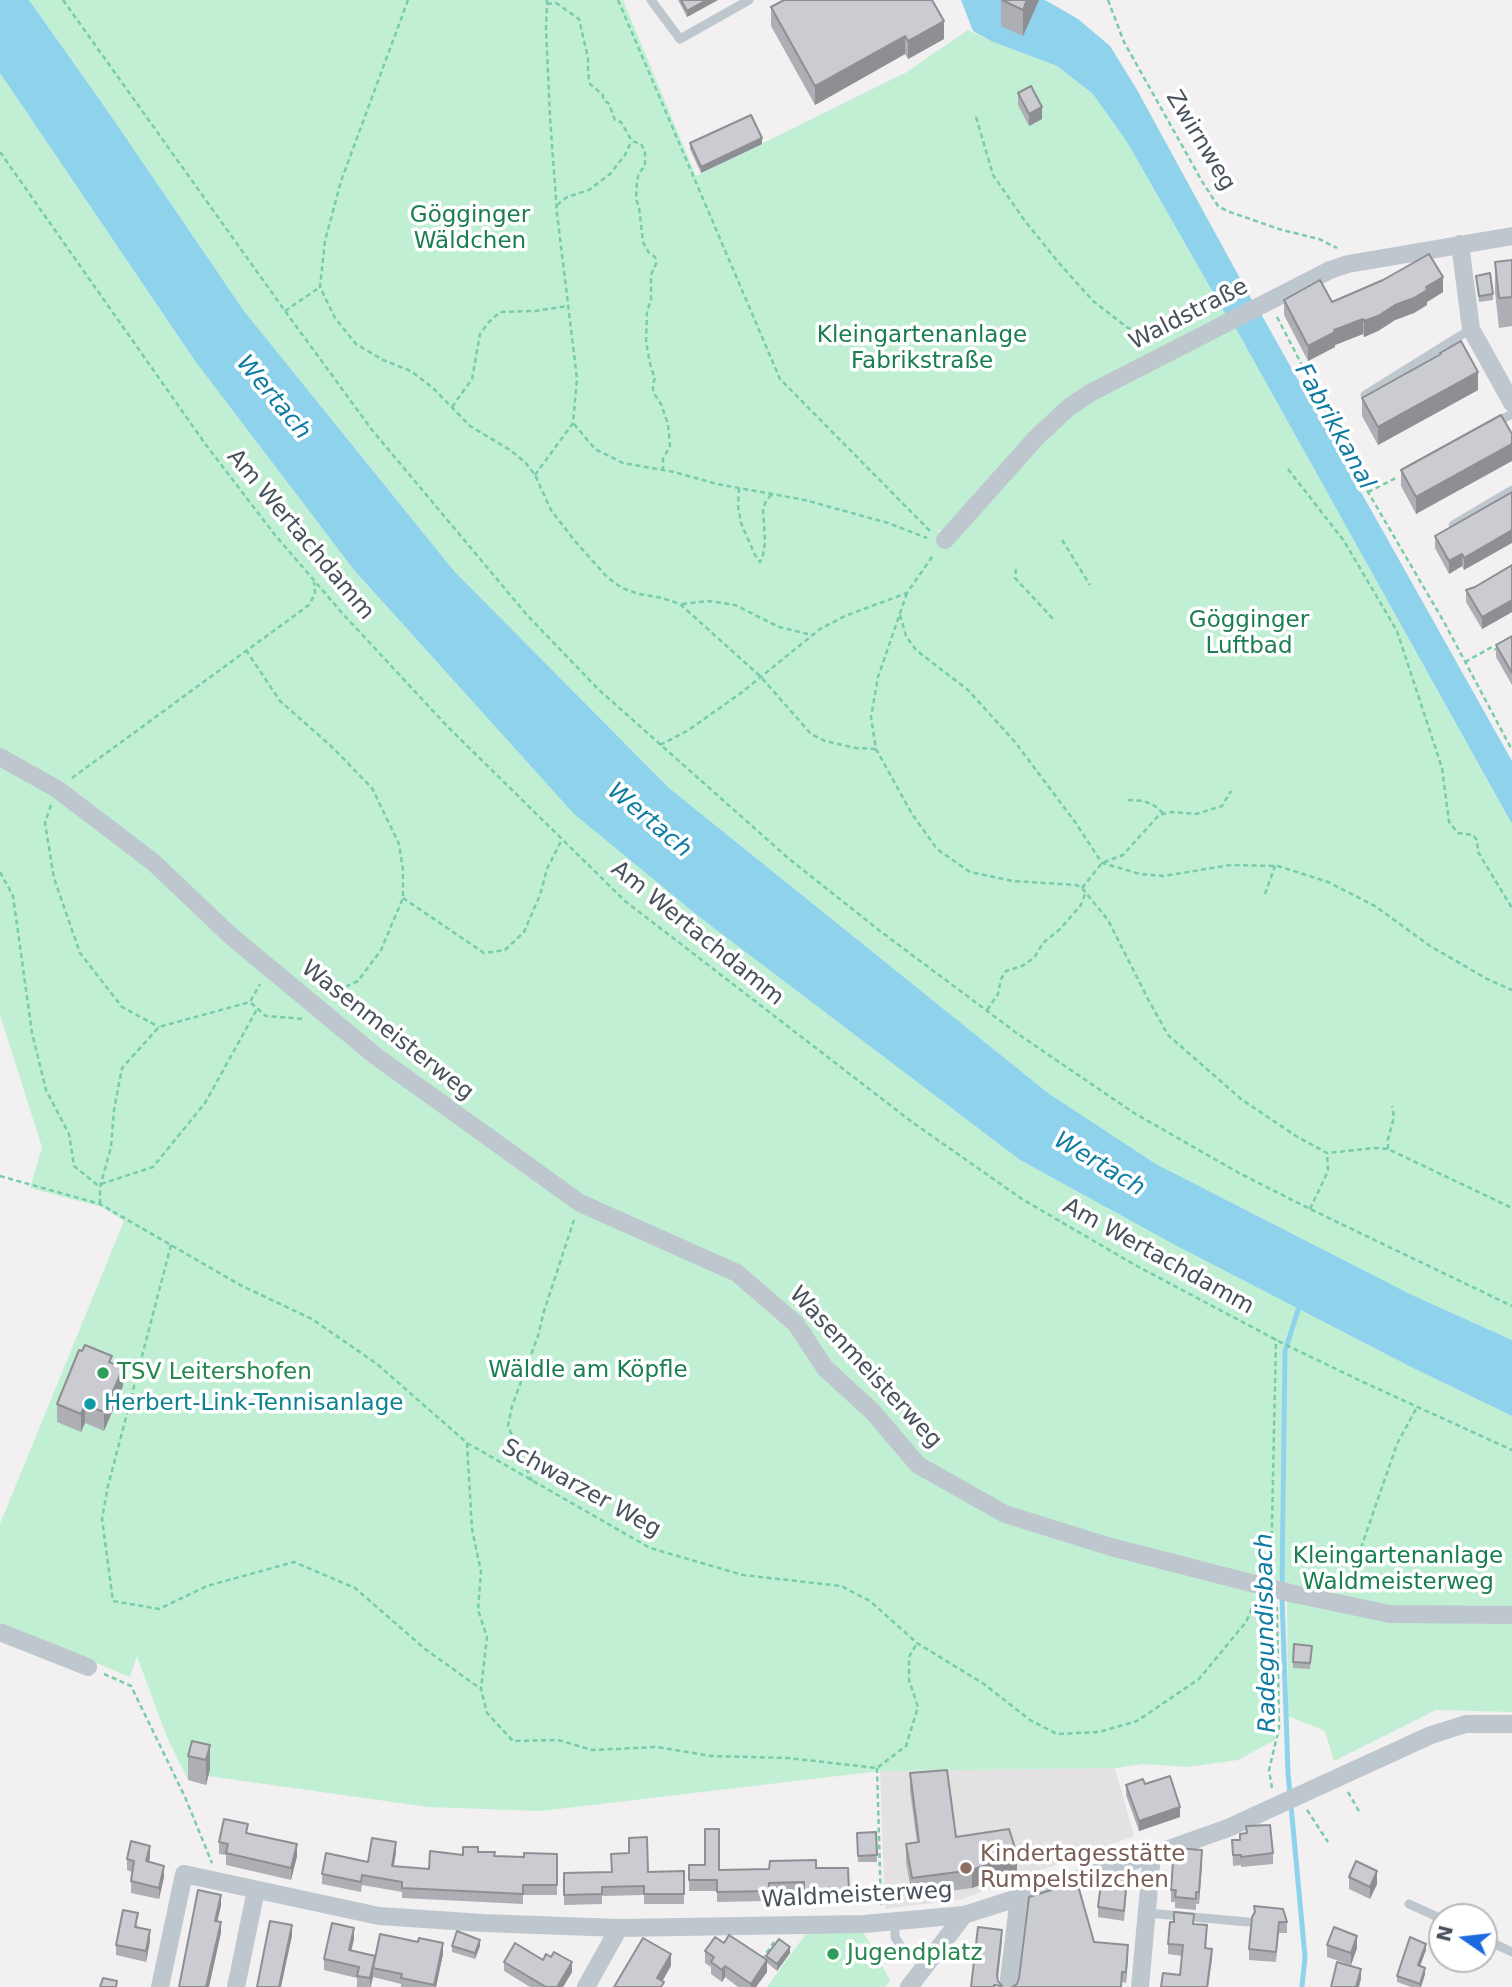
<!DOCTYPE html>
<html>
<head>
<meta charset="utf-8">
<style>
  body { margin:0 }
  #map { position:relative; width:1512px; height:1987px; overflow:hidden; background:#f2f0f0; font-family:"DejaVu Sans",sans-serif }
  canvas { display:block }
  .north { position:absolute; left:1428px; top:1903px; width:70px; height:70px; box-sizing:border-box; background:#fff; border:2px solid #b6babe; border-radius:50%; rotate:284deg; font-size:19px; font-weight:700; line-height:28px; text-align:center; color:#48525d }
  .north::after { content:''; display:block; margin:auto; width:24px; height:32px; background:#1d69e0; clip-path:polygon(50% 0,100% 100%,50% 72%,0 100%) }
</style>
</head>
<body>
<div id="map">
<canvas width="1512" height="1987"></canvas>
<div class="north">N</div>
</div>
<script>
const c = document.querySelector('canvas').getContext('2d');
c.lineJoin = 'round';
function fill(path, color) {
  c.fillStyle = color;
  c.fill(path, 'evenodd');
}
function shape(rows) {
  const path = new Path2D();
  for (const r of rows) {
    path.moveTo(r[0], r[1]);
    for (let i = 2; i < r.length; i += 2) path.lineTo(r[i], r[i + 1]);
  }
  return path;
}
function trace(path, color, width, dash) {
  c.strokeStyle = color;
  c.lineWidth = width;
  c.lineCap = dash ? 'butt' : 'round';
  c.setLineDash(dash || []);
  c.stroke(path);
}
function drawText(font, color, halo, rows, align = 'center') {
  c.font = font + ' "DejaVu Sans",sans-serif';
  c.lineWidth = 7;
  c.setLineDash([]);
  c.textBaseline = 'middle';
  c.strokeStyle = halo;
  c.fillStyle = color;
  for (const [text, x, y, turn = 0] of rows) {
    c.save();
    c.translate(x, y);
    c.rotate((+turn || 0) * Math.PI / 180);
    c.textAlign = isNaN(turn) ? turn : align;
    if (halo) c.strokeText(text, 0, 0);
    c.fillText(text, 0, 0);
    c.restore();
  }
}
const education = shape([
  [1115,1768,1134,1836,962,1899,885,1909,880,1771]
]);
const green = shape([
  [29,0,623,0,696,176,905,73,968,30,991,41,1057,66,1093,94,1127,142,1227,317,1223,324,1089,389,1034,436,950,526,942,531,935,529,953,541,951,539,1070,410,1090,393,1235,327,1512,824,1512,1340,1412,1295,1156,1164,1048,1093,669,788,454,571,244,311,109,113],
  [0,73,195,361,354,570,574,814,698,916,1020,1160,1175,1245,1411,1367,1512,1416,1512,1712,1436,1710,1334,1761,1325,1731,1288,1716,1287,1594,1281,1575,1273,1591,1275,1740,1238,1760,1187,1767,1143,1764,1115,1768,880,1771,541,1811,428,1807,208,1776,206,1785,188,1780,166,1735,137,1656,130,1677,0,1622,0,1524,124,1221,102,1207,30,1188,42,1147,0,1015],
  [810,1928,861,1928,890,1980,885,1987,767,1987]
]);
const water = shape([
  [0,0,29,0,109,113,244,311,454,571,669,788,1048,1093,1156,1164,1412,1295,1512,1340,1512,1416,1411,1367,1175,1245,1020,1160,698,916,574,814,354,570,195,361,0,73],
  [961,0,1045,0,1078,19,1110,46,1136,88,1254,304,1227,317,1127,142,1093,94,1057,66,991,41,973,31],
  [1261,314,1512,761,1512,824,1235,327]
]);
const stream = shape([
  [1282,1586,1285,1351,1300,1304],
  [1282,1596,1288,1773,1305,1957,1302,1987]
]);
const path = shape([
  [63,0,285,311,372,430,527,615,598,689,788,858,880,931,1018,1034,1134,1113,1239,1173,1310,1209,1512,1306],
  [408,0,341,181,325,241,320,287,335,318,356,344,383,360,411,371,433,388,470,426,510,450,525,462,535,475,551,510,574,540,607,577,622,588,639,594,662,598,680,604,761,677,811,734,825,741,856,748,876,749],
  [618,0,780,379,930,531],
  [1108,0,1124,42,1203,183,1218,206,1227,211,1282,230,1319,239,1337,248],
  [547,4,556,3,579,19,588,58,588,73,590,84,603,95,603,99,609,104,615,120,621,122,632,141,641,144,645,151,645,166,639,173,637,181,636,199,639,207,643,242,649,253,655,257,656,264,651,275,651,301,647,310,646,342,651,368,655,378,653,384,653,392,661,404,668,424,670,446,663,459,663,470],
  [976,117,993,175,1025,221,1059,263,1093,301,1128,328,1157,338],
  [0,152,206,445,275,535,343,614,447,726,625,901,912,1122,1022,1199,1135,1265,1284,1344,1363,1382,1512,1450],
  [557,205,567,197,589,190,610,174,625,155,631,142],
  [285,311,320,287],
  [1277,317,1368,492,1444,622,1512,750],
  [452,407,472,379,480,334,489,322,500,312,535,311,568,306],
  [574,424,595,449,623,463,674,472,717,484,805,500,888,523,927,538],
  [1288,469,1344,541,1397,631,1442,768,1449,822,1458,833,1473,835,1477,840,1478,852,1512,908],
  [535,475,573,423,577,379,557,213,550,117,546,29,547,0],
  [739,488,738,506,741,523,755,555,760,562,763,555,765,542,763,509,766,501,772,494],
  [1368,492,1396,478],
  [1062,540,1090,585],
  [1016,569,1015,578,1055,621],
  [907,593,878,677,871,717,876,749,912,814,937,849,970,872,1013,881,1076,885,1082,888,1108,920,1148,999,1168,1035,1241,1099,1296,1136,1327,1153,1375,1148,1388,1149,1512,1208],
  [682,604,709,601,735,605,779,627,812,635],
  [900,615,906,636,916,650,968,690,1015,742,1075,822,1102,863,1140,874,1164,876,1230,865,1278,866,1328,882,1375,906,1430,946,1487,979,1512,990],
  [246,650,280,701,331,746,372,788,399,844,403,870,403,898,381,950,358,981,330,994],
  [1465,662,1492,647,1496,650],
  [660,745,687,731,741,693,820,629,845,616,907,593,934,554],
  [72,778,309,605,315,594,314,582],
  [1128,800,1144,801,1155,806,1163,813],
  [51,805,45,823,54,878,80,953,122,1007,159,1027],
  [0,872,13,896,32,1033,46,1090,69,1134,74,1166,100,1187],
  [1082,888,1102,863,1123,855,1159,815,1172,812,1196,814,1222,806,1231,791],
  [1265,894,1275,866],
  [403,898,484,953,505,950,524,932,540,895,547,869,561,841],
  [251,1003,266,1016,305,1019],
  [987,1010,998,994,1001,979,1006,971,1022,966,1034,958,1043,943,1060,929,1081,905,1086,891],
  [1388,1149,1388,1139,1394,1117,1392,1106],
  [0,1176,100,1204,240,1285,312,1319,377,1364,467,1443,650,1548,743,1575,841,1586,870,1601,917,1643,984,1684,1030,1720,1057,1734,1099,1732,1137,1721,1199,1679,1246,1622,1255,1601],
  [101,1184,153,1167,205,1103,257,1009],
  [100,1204,100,1187,111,1147,114,1110,122,1068,159,1027,250,1002,260,984],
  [1310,1209,1328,1171,1327,1154],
  [171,1245,108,1486,102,1519,113,1601,159,1609,207,1586,294,1562,355,1588,425,1649,481,1689],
  [467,1443,472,1529,481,1572,478,1610,487,1637,481,1689,487,1713,513,1741,558,1740,592,1750,657,1747,711,1756,788,1758,877,1768,906,1746,918,1707,909,1680,909,1657,917,1643],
  [532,1481,508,1426,512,1406,538,1336,544,1311,574,1220],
  [1271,1570,1276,1339],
  [1347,1588,1397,1444,1417,1407],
  [104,1674,131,1686,185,1797,212,1863],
  [877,1768,881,1905],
  [1272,1788,1269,1770,1279,1728,1277,1607],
  [1348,1792,1360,1813],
  [1307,1810,1328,1842],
  [762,1960,774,1942]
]);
const service = shape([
  [651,0,680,39,749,0],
  [1365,395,1471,329],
  [1495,423,1512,414],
  [1453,525,1512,490],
  [1409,1904,1442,1919],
  [1147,1913,1248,1922],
  [895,1921,895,1937,904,1952,926,1963],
  [1484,1939,1512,1952]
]);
const minor = shape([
  [1460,244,1471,329,1512,403],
  [945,540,1036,438,1068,408,1090,393,1330,270,1348,264,1512,236],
  [0,757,57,789,153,862,232,937,377,1057,580,1203,737,1273,796,1324,825,1368,873,1412,918,1465,1005,1514,1111,1547,1290,1593,1390,1614,1512,1615],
  [0,1632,88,1667],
  [160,1987,184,1874,379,1916,483,1923,619,1928,864,1924,964,1915,1152,1855,1228,1828,1431,1735,1466,1724,1512,1724],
  [236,1987,256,1890],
  [586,1987,619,1928],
  [909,1987,964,1915],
  [1008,1987,1019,1897],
  [1140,1987,1152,1855]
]);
const wall = shape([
  [678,0,718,0,687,17],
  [1001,0,1039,0,1023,36,1001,26],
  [771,7,944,39,908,59,905,54,815,105,771,26],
  [1018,93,1042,119,1029,126,1018,105],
  [690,143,762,144,701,173,690,149],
  [1512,260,1512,326,1499,328,1495,292,1495,262],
  [1476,276,1493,294,1493,300,1479,302],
  [1443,292,1427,302,1427,305,1414,313,1395,320,1378,331,1364,337,1363,334,1335,345,1335,347,1308,361,1284,315,1284,300,1332,302],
  [1440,353,1478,390,1378,445,1362,416,1362,398,1440,355],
  [1512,434,1416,514,1401,486,1401,470],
  [1512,492,1464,570,1462,566,1449,574,1435,548,1435,536],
  [1512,565,1512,612,1482,629,1466,602,1466,590,1475,587],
  [1512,636,1512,685,1496,657,1496,645],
  [112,1363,123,1386,104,1431,85,1423,81,1432,57,1422,57,1404],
  [1312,1652,1310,1669,1293,1668,1293,1662],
  [210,1745,210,1769,206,1785,188,1780,188,1756],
  [910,1773,956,1837,1017,1872,972,1888,912,1896,906,1862,906,1844,917,1843,910,1791],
  [1145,1784,1180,1817,1139,1831,1126,1795,1126,1785],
  [876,1832,877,1862,858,1862,857,1833],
  [248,1834,297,1856,291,1880,226,1865,226,1855,219,1854,219,1842],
  [1240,1834,1273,1853,1273,1864,1241,1867,1241,1865,1233,1866,1232,1840,1240,1840],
  [396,1852,394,1866,429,1869,463,1855,478,1852,494,1856,524,1857,557,1854,557,1895,523,1895,523,1904,402,1898,402,1892,362,1885,361,1892,322,1884,322,1874,368,1862],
  [150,1857,149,1862,164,1877,159,1899,131,1893,131,1881,132,1872,127,1870,127,1859],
  [1202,1862,1199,1904,1196,1904,1196,1910,1175,1908,1175,1902,1171,1902,1171,1890],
  [689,1865,705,1865,719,1870,848,1868,849,1902,804,1903,804,1892,769,1893,769,1901,717,1902,717,1891,689,1891],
  [684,1871,684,1904,644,1904,644,1895,602,1896,602,1904,564,1905,564,1873],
  [1349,1877,1377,1884,1370,1899,1349,1889],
  [1127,1888,1124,1921,1098,1917,1098,1907],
  [1254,1906,1287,1922,1287,1933,1279,1933,1276,1962,1249,1960,1249,1949,1254,1914],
  [138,1924,137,1928,150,1941,146,1962,116,1955,116,1945],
  [1194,1924,1207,1936,1206,1948,1212,1959,1180,1975,1182,1956,1168,1954,1168,1944],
  [354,1939,351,1950,375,1956,443,1954,436,1987,401,1987,401,1984,373,1977,371,1987,357,1987,357,1978,324,1970,324,1959],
  [1094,1942,1128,1956,1126,1983,1122,1982,1122,1987,1012,1987],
  [724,1943,766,1960,766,1956,790,1953,777,1971,767,1963,767,1972,756,1987,738,1987,725,1977,722,1982,711,1974,711,1967,705,1963,705,1951],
  [1327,1945,1357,1948,1351,1965,1327,1957],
  [452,1946,480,1946,475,1959,452,1952],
  [1426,1950,1420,1966,1425,1974,1421,1987,1411,1987,1397,1982,1397,1976],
  [551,1957,572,1972,563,1987,530,1987,504,1971,504,1962,543,1960]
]);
const shadedWall = shape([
  [707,0,718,0,687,17,687,11],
  [1027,0,1039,0,1023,36,1023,10],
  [944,21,944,39,908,59,908,41],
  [905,36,905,54,815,105,815,86],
  [1042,107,1042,119,1029,126,1029,114],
  [762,138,762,144,701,173,701,167],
  [1443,277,1443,292,1427,302,1427,305,1414,313,1395,320,1378,331,1364,337,1364,321],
  [1363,319,1363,334,1335,345,1335,347,1308,361,1308,346,1334,330],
  [1478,372,1478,390,1378,445,1378,427],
  [1512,444,1512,461,1416,514,1416,497],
  [1512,530,1512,543,1464,570,1464,558],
  [1462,554,1462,566,1449,574,1449,561],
  [1512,600,1512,612,1482,629,1482,617],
  [123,1368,123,1386,104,1431,104,1412],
  [85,1405,85,1423,81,1432,81,1414],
  [210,1745,210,1769,206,1785,206,1760],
  [1180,1807,1180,1817,1139,1831,1139,1821],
  [396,1842,396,1852,392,1876,392,1866],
  [297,1844,297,1856,291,1880,291,1868],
  [150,1846,150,1857,146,1873,146,1861],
  [1202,1850,1202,1862,1199,1904,1199,1892],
  [1017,1854,1017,1872,972,1888,972,1870],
  [164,1866,164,1877,159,1899,159,1888],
  [1377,1871,1377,1884,1370,1899,1370,1887],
  [221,1895,221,1906,215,1932,215,1921],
  [221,1922,221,1933,209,1987,206,1987],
  [292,1925,292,1936,281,1987,279,1987],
  [354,1928,354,1939,349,1961,349,1950],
  [150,1930,150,1941,146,1962,146,1951],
  [1002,1930,1002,1941,997,1986,997,1975],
  [1357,1936,1357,1948,1351,1965,1351,1953],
  [480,1940,480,1946,475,1959,475,1953],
  [443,1943,443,1954,436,1987,434,1987],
  [1426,1944,1426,1950,1418,1971,1418,1965],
  [1128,1945,1128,1956,1126,1983,1126,1972],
  [790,1947,790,1953,777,1971,777,1964],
  [1212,1949,1212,1959,1208,1987,1207,1987],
  [671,1954,671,1966,659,1987,657,1978],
  [767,1960,767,1972,756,1987,751,1987,751,1984],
  [572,1962,572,1972,563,1987,557,1987],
  [725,1966,725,1977,722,1982,722,1970],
  [373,1968,373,1977,370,1987,370,1978],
  [1425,1968,1425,1974,1421,1987,1420,1987,1420,1984],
  [1361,1969,1361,1979,1359,1987,1356,1987]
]);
const building = shape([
  [681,0,707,0,687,11,681,0],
  [784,0,932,0,944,21,908,41,905,36,815,86,771,7,784,0],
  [1002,0,1027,0,1023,10,1002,0],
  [1031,86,1042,107,1029,114,1018,93,1031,86],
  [751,115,762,138,701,167,690,143,751,115],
  [1429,254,1443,277,1426,287,1427,290,1414,298,1395,305,1378,316,1364,321,1363,319,1334,330,1335,332,1308,346,1284,300,1320,280,1332,302,1383,280,1429,254],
  [1512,260,1512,297,1499,298,1495,262,1512,260],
  [1490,273,1493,294,1479,296,1476,276,1490,273],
  [1461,341,1478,372,1378,427,1362,398,1441,354,1440,353,1461,341],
  [1501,415,1512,434,1512,444,1416,497,1401,470,1501,415],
  [1512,492,1512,530,1464,558,1462,554,1449,561,1435,536,1512,492],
  [1512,565,1512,600,1482,617,1466,590,1475,587,1512,565],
  [1512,636,1512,673,1496,645,1512,636],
  [85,1345,112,1356,109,1362,123,1368,104,1412,85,1405,81,1414,57,1404,79,1350,82,1351,85,1345],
  [1294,1644,1312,1646,1310,1663,1293,1662,1294,1644],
  [192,1741,210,1745,206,1760,188,1756,192,1741],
  [947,1770,956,1837,1009,1829,1017,1854,972,1870,912,1878,906,1844,919,1842,910,1773,947,1770],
  [1170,1776,1180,1807,1139,1821,1126,1785,1143,1779,1145,1784,1170,1776],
  [224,1819,248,1824,246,1833,297,1844,291,1868,226,1853,228,1844,219,1842,224,1819],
  [1270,1825,1273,1853,1241,1857,1241,1855,1233,1855,1232,1840,1240,1840,1240,1834,1247,1833,1246,1826,1270,1825],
  [705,1829,719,1829,719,1870,769,1869,770,1861,816,1860,816,1868,848,1868,849,1891,804,1893,804,1882,769,1883,769,1891,717,1892,717,1880,689,1880,689,1865,705,1865,705,1829],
  [876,1832,877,1855,858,1856,857,1833,876,1832],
  [647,1837,648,1872,684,1871,684,1894,644,1894,644,1886,602,1887,602,1894,564,1895,564,1873,612,1872,611,1854,629,1853,629,1838,647,1837],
  [372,1838,396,1842,392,1866,429,1869,430,1851,463,1855,463,1847,478,1847,478,1852,495,1852,494,1856,524,1857,524,1853,557,1854,557,1885,523,1885,523,1894,402,1888,402,1882,362,1875,361,1882,322,1874,326,1853,368,1862,372,1838],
  [131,1841,150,1846,146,1861,164,1866,159,1888,131,1881,134,1861,127,1859,131,1841],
  [1174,1848,1202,1850,1199,1892,1196,1892,1196,1899,1175,1897,1176,1890,1171,1890,1174,1848],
  [1356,1861,1377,1871,1370,1887,1349,1877,1356,1861],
  [1102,1875,1127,1878,1124,1911,1098,1907,1102,1875],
  [1077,1882,1094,1942,1128,1945,1126,1972,1122,1972,1121,1987,1012,1987,1017,1984,1019,1978,1029,1897,1077,1882],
  [198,1890,221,1895,215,1921,221,1922,206,1987,179,1987,198,1890],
  [1254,1906,1283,1909,1287,1922,1279,1922,1276,1952,1249,1949,1252,1917,1255,1912,1254,1906],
  [123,1910,138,1913,135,1927,150,1930,146,1951,116,1945,123,1910],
  [1174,1912,1194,1914,1193,1924,1207,1925,1205,1948,1212,1949,1207,1987,1161,1987,1163,1973,1180,1975,1183,1945,1168,1944,1170,1922,1174,1922,1174,1912],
  [270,1921,292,1925,279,1987,257,1987,270,1921],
  [332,1923,354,1928,349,1950,375,1956,370,1978,357,1976,359,1967,324,1959,332,1923],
  [978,1927,1002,1930,997,1975,998,1981,1002,1986,994,1985,994,1987,971,1987,978,1927],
  [1334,1927,1357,1936,1351,1953,1327,1945,1334,1927],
  [457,1931,480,1940,475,1953,452,1946,457,1931],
  [380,1934,418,1942,419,1938,443,1943,434,1985,401,1978,402,1974,373,1968,380,1934],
  [729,1935,767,1960,751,1984,725,1966,722,1970,711,1962,714,1957,705,1951,715,1937,724,1943,729,1935],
  [1410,1937,1426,1944,1418,1965,1425,1968,1420,1984,1397,1976,1410,1937],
  [643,1938,671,1954,657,1978,664,1982,661,1987,614,1987,643,1938],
  [779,1939,790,1947,777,1964,766,1956,779,1939],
  [515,1943,543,1960,546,1954,551,1957,554,1952,572,1962,557,1987,546,1987,504,1962,515,1943],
  [1337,1962,1361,1969,1356,1987,1331,1987,1337,1962],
  [103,1978,117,1981,116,1987,100,1987,103,1978]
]);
const markers = [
  [103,1373,7,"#2e9e5b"],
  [90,1404,7,"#0f9aa8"],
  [966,1868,7,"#8d6e63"],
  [833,1954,7,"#2e9e5b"]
];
const streetNames = [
  ["Zwirnweg",1200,141,59],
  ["Waldstraße",1189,315,-27],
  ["Am Wertachdamm",300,535,50],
  ["Am Wertachdamm",697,934,39],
  ["Wasenmeisterweg",387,1031,38],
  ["Am Wertachdamm",1158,1257,29],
  ["Wasenmeisterweg",865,1368,47],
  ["Schwarzer Weg",581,1489,29],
  ["Waldmeisterweg",857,1896,-3]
];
const parkNames = [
  ["Gögginger",470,216],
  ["Wäldchen",470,242],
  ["Kleingartenanlage",922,336],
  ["Fabrikstraße",922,362],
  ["Gögginger",1249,621],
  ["Luftbad",1249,647],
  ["Wäldle am Köpfle",588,1371],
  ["Kleingartenanlage",1398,1557],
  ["Waldmeisterweg",1398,1583]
];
const leisureNames = [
  ["TSV Leitershofen",117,1373],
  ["Jugendplatz",847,1954]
];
const cultureNames = [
  ["Herbert-Link-Tennisanlage",104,1404]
];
const educationNames = [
  ["Kindertagesstätte",980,1855],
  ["Rumpelstilzchen",980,1881]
];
const waterNames = [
  ["Wertach",273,398,50],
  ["Fabrikkanal",1334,427,61],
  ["Wertach",649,821,40],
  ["Wertach",1099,1165,31],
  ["Radegundisbach",1267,1633,-91]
];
fill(education, '#e3e1e2');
fill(green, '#c0efd4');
fill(water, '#8ed3eb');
trace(stream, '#8ed3eb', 5);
trace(path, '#78cca7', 2.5, [5, 3.5]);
trace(service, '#bec7ce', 9);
trace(minor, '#bec7ce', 18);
fill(wall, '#aeafb5');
fill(shadedWall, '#8d8f93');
fill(building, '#caccd2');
trace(building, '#8d8f93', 2);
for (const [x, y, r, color] of markers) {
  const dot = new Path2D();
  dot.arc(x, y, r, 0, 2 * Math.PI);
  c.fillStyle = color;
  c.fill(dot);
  trace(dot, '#fff', 2.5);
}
drawText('23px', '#48525d', '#fff', streetNames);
drawText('23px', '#197e50', '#fff', parkNames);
drawText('23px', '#27864d', '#fff', leisureNames, 'left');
drawText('23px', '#0d838f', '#fff', cultureNames, 'left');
drawText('23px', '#785e54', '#fff', educationNames, 'left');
drawText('italic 24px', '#0f7ca1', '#fff', waterNames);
</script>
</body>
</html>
